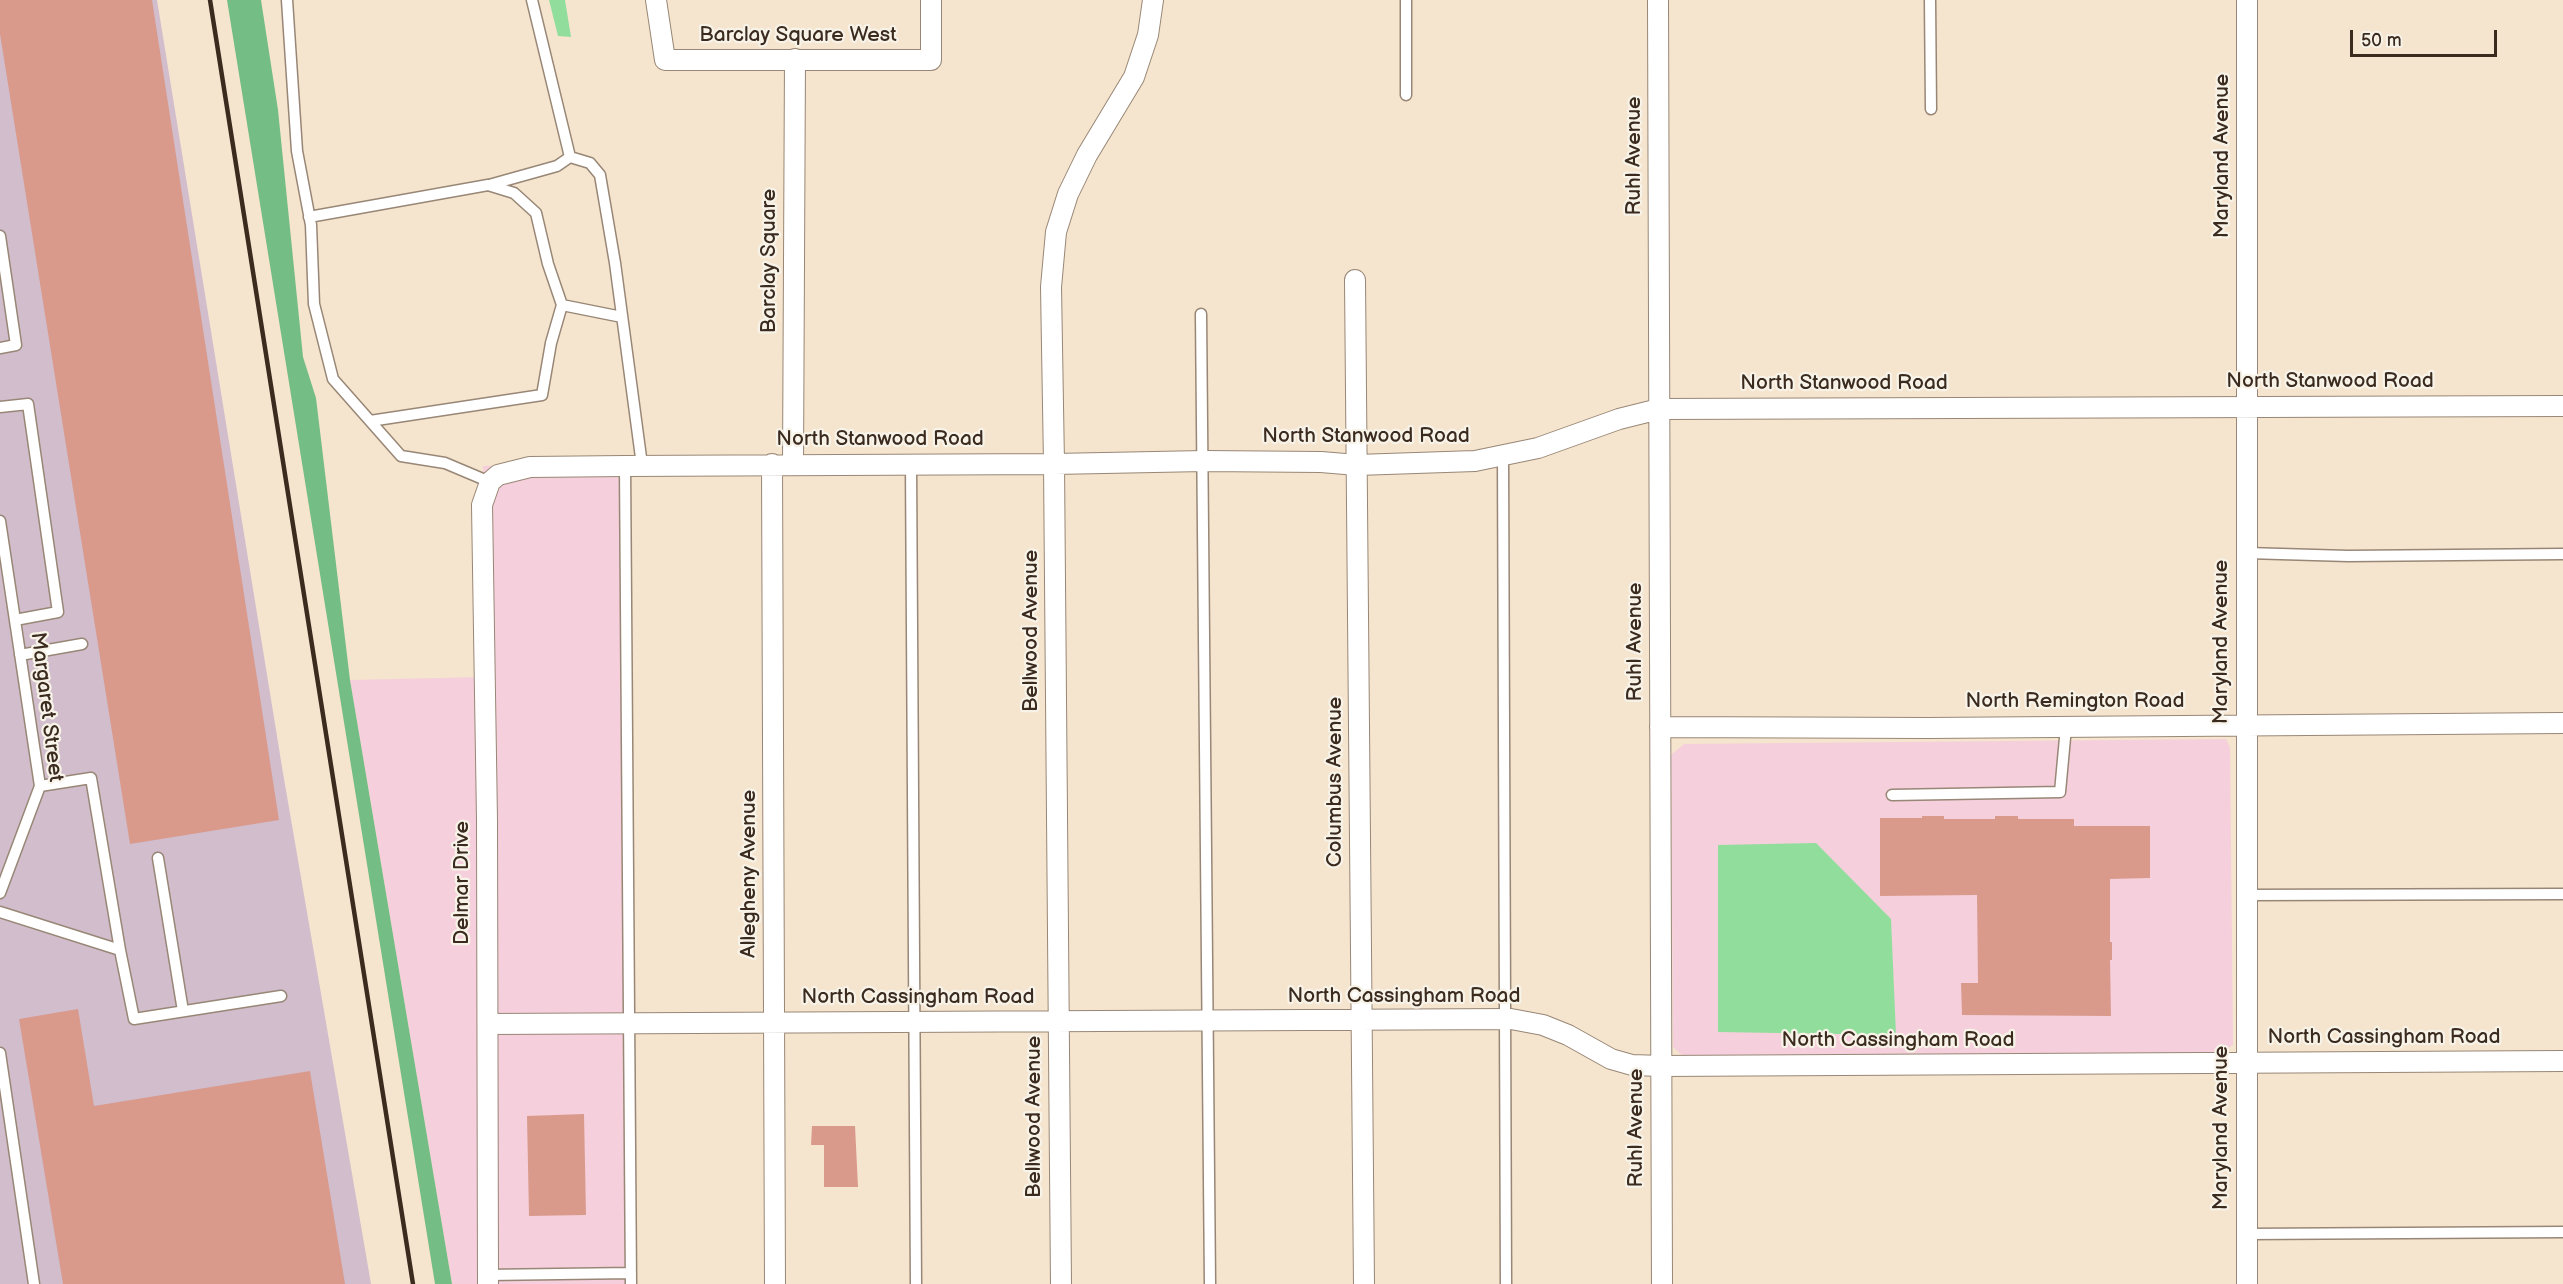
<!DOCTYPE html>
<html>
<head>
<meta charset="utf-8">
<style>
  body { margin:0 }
  #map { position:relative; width:2563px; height:1284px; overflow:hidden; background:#f5e4ce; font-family:"Balsamiq Sans",sans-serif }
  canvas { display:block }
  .scale { position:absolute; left:2350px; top:30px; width:147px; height:27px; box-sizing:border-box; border:3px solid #3b2a1e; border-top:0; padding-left:8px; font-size:18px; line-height:21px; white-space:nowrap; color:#3b2a1e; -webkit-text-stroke:4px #f7f3e8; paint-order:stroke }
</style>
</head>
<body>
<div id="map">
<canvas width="2563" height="1284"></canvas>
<div class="scale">50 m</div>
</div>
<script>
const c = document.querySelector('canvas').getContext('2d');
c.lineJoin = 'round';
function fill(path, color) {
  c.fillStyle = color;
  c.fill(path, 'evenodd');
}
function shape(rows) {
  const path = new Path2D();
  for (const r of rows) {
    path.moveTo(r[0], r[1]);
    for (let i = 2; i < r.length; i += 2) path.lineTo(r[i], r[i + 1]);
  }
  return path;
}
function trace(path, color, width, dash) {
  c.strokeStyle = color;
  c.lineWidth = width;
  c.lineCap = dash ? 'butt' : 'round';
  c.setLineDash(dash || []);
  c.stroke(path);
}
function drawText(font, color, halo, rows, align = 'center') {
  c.font = font + ' "Balsamiq Sans",sans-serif';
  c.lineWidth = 4.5;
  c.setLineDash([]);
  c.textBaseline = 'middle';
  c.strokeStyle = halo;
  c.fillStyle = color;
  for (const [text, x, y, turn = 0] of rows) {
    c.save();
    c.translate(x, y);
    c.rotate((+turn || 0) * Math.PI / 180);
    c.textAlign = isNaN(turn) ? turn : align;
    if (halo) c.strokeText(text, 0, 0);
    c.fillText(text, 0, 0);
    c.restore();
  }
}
const built = shape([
  [629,463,631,1284,452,1284,350,680,484,677,483,466],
  [2226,739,2230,748,2233,1045,2220,1053,1684,1057,1673,1047,1671,755,1684,744]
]);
const industrial = shape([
  [0,0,157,0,283,773,371,1284,0,1284]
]);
const green = shape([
  [549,0,565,0,571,37,558,36],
  [1816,843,1891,919,1896,1035,1718,1032,1718,845]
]);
const forest = shape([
  [227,0,261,0,278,110,303,357,316,398,350,680,452,1284,435,1284]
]);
const building = shape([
  [0,0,152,0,279,820,130,844,0,34],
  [1922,816,1944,816,1944,819,1995,819,1995,816,2018,816,2018,819,2074,819,2074,826,2150,826,2150,878,2110,879,2110,942,2112,942,2112,960,2110,960,2111,1016,1962,1015,1961,983,1978,983,1977,895,1880,896,1880,818,1922,818],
  [78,1009,94,1106,310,1071,345,1284,63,1284,19,1019],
  [584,1114,586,1215,529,1216,527,1116],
  [812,1126,855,1126,858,1187,824,1187,824,1145,811,1145]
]);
const lane = shape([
  [287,0,297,151,311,225,314,304,333,379,401,456,445,463,490,482],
  [532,0,570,157,590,163,600,175,615,263,642,465],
  [1406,0,1406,95],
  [1930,0,1931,109],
  [489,185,557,166,570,157],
  [309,217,488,185,514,193,536,213,548,264,562,305,622,317],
  [0,236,16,345,0,348],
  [1201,314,1210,1284],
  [0,407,28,404,58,612,15,620],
  [370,421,542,395,551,343,562,305],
  [1503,455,1506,1284],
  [911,464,916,1284],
  [625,466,631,1284],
  [0,521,40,786,0,893],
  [2247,553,2348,556,2563,554],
  [20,655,82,644],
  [40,786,91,778,120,950],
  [1892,795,2060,792,2066,727],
  [158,858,183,1011],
  [2246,895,2563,894],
  [0,912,120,950,134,1019,281,996],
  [0,1053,34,1284],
  [2247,1234,2563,1232],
  [487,1275,631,1273]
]);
const street = shape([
  [656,0,665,60,931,60,931,0],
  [1658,0,1662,1284],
  [2247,0,2247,1284],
  [1355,280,1364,1284],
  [772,464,775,1284],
  [793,464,795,59],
  [1660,727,1928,728,2563,723],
  [488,1024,1511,1019,1543,1025,1568,1035,1611,1059,1632,1065,1661,1066,2563,1061],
  [488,1284,487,820,482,505,490,482,498,475,530,467,625,466,1054,464,1204,461,1321,462,1357,465,1475,461,1538,448,1619,419,1659,409,2563,406],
  [1061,1284,1054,464,1051,287,1056,232,1068,194,1087,155,1134,77,1148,35,1153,0]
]);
const rail = shape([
  [210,0,413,1284]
]);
const streetNames = [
  ["Barclay Square West",798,36],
  ["Ruhl Avenue",1635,156,-90],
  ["Maryland Avenue",2223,156,-90],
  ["Barclay Square",770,261,-90],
  ["North Stanwood Road",2330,382],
  ["North Stanwood Road",1844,384],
  ["North Stanwood Road",1366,437],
  ["North Stanwood Road",880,440],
  ["Bellwood Avenue",1032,631,-90],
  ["Ruhl Avenue",1636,642,-90],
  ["Maryland Avenue",2222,642,-90],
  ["North Remington Road",2075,702],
  ["Margaret Street",46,707,83],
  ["Columbus Avenue",1336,782,-90],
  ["Allegheny Avenue",750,874,-90],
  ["Delmar Drive",463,883,-90],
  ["North Cassingham Road",1404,997],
  ["North Cassingham Road",918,998],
  ["North Cassingham Road",2384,1038],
  ["North Cassingham Road",1898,1041],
  ["Bellwood Avenue",1035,1117,-90],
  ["Ruhl Avenue",1637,1128,-90],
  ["Maryland Avenue",2222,1128,-90]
];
fill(built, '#f5cfdb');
fill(industrial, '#d1bdcc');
fill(green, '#91de9c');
fill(forest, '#74bd84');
fill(building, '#d99a8c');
trace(lane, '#988776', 13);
trace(street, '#988776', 22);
trace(lane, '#fff', 10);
trace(street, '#fff', 20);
trace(rail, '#3b2a1e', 4.5);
drawText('21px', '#3b2a1e', '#f7f3e8', streetNames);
</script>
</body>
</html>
